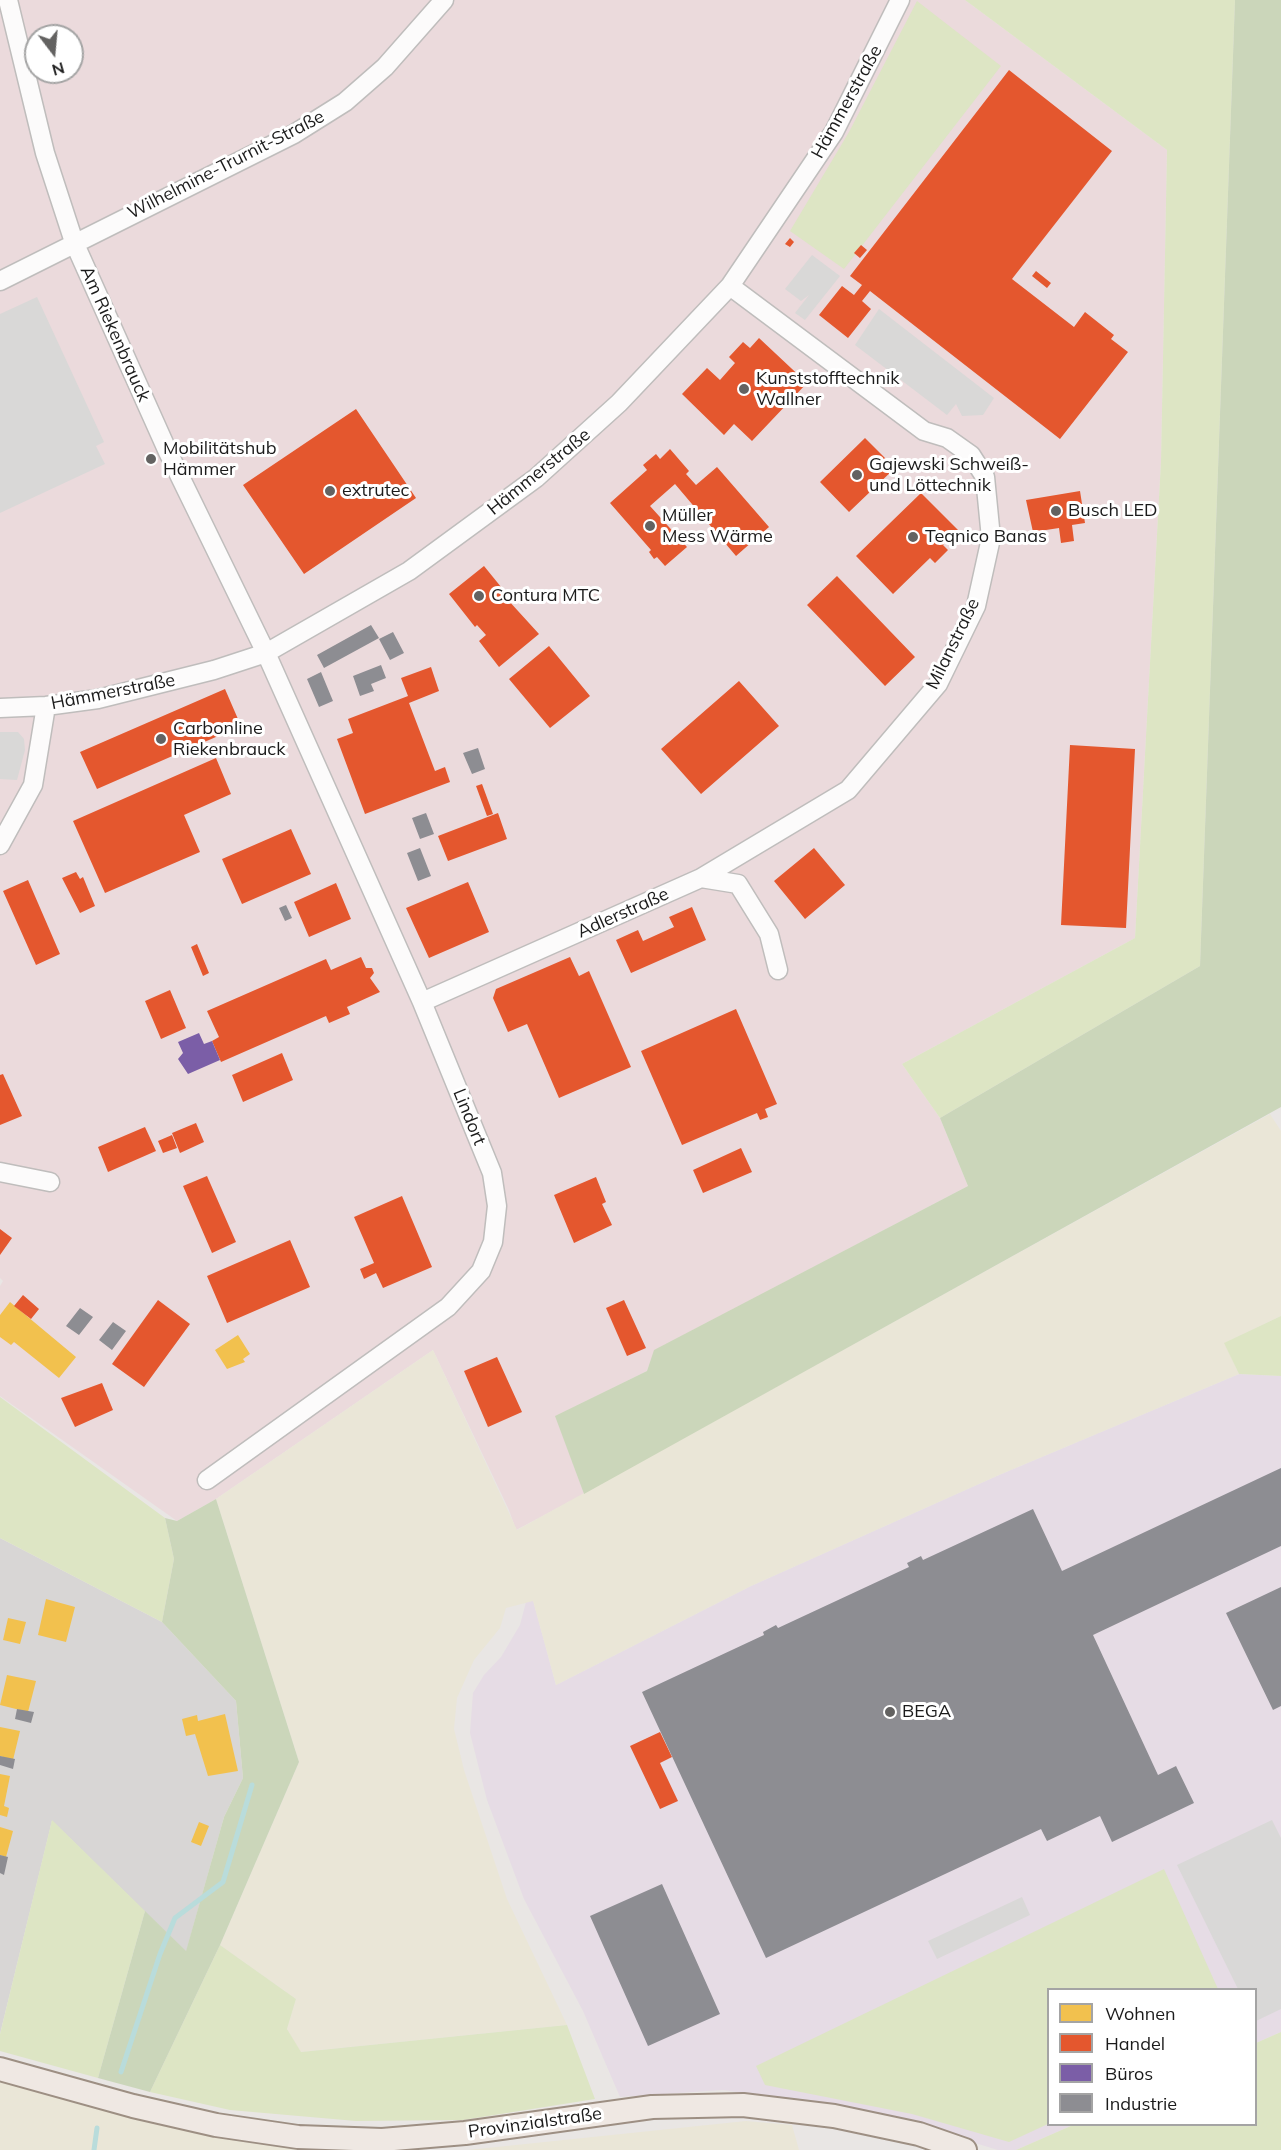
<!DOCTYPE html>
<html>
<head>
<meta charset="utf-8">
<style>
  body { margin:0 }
  #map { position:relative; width:1281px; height:2150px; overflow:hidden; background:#e9e6e4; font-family:Mulish,sans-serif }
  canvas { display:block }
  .legend { position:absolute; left:1047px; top:1988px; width:210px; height:138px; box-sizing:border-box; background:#fff; border:2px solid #a4a4a4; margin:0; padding:8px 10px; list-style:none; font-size:18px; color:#1b1b1b }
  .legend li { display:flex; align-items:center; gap:12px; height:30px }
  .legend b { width:30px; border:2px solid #a4a4a4 }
  .north { position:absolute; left:24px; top:24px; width:60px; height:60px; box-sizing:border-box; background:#fff; border:2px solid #a4a4a4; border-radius:50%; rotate:164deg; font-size:16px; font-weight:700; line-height:24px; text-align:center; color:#1b1b1b }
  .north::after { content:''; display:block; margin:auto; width:21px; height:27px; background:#636261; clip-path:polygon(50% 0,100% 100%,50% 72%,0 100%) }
</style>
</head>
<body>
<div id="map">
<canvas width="1281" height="2150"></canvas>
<ul class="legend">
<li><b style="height:16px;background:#f2c14e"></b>Wohnen</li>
<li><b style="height:16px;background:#e4572e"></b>Handel</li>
<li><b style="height:16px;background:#7b5ea7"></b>Büros</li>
<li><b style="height:16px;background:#8d8d92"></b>Industrie</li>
</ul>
<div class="north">N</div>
</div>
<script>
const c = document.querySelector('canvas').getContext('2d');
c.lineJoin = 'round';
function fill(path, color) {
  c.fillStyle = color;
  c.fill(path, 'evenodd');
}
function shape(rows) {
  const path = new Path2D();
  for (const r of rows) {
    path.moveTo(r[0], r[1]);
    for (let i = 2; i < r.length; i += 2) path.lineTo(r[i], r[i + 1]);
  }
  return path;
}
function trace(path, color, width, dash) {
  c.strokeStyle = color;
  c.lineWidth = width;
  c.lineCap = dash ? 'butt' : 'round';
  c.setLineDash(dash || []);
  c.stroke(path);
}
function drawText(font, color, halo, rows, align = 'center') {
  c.font = font + ' Mulish,sans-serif';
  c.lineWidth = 6;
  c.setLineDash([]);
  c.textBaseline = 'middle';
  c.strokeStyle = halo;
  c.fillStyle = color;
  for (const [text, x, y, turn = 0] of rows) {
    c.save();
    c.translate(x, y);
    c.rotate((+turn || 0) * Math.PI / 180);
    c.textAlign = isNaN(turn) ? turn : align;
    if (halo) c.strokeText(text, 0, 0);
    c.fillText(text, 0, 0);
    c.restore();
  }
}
const residential = shape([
  [0,1538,162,1622,236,1701,243,1778,224,1817,186,1952,52,1821,0,2034]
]);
const commercial = shape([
  [0,0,965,0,1167,150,1161,461,1135,938,902,1064,940,1118,968,1186,655,1350,647,1371,556,1416,584,1494,516,1530,509,1510,433,1350,216,1499,177,1521,0,1396,0,1286,3,1281,0,1278],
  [36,36,72,36,72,72,36,72]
]);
const industrial = shape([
  [1239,1374,1281,1376,1281,2032,1256,2043,1256,1990,1048,1990,1048,2124,1073,2125,1016,2150,998,2150,920,2126,809,2103,723,2090,620,2097,583,2011,524,1899,487,1800,470,1733,473,1693,484,1675,501,1657,520,1625,526,1602,533,1600,556,1685,751,1586,999,1475]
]);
const farmland = shape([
  [1270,1114,1281,1131,1281,1316,1225,1343,1239,1374,999,1475,751,1586,556,1685,533,1601,506,1608,500,1628,474,1660,457,1698,454,1729,464,1770,507,1899,567,2025,300,2052,287,2029,296,1999,220,1945,299,1762,216,1499,433,1350,517,1530],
  [0,2081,108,2111,332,2150,0,2150],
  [746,2121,792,2125,799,2150,468,2150]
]);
const grass = shape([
  [965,0,1235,0,1200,966,940,1118,902,1064,1135,938,1161,461,1167,150],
  [917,1,1001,66,844,269,790,231,849,132],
  [1281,1316,1281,1376,1239,1374,1224,1343],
  [0,1397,165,1518,174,1559,162,1622,0,1538],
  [52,1820,145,1911,98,2078,0,2051,0,2034],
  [1164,1869,1218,1989,1048,1990,1048,2124,1009,2142,912,2114,765,2085,756,2066],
  [220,1945,296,1999,287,2029,301,2052,567,2025,595,2099,463,2120,356,2121,230,2110,150,2092],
  [1281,2032,1281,2150,1016,2150,1073,2125,1256,2124,1256,2043]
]);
const forest = shape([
  [1235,0,1281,0,1281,1107,584,1494,555,1416,647,1371,654,1350,968,1186,940,1118,1200,966],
  [216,1499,299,1762,220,1945,150,2092,98,2078,145,1911,186,1951,224,1817,243,1778,236,1701,162,1622,174,1559,165,1518,177,1521]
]);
const parking = shape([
  [812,255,840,276,805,320,795,313,809,295,801,301,785,289],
  [37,297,104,442,96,446,105,464,0,513,0,314],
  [879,309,994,398,983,415,962,416,956,404,947,415,855,345],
  [0,732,18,732,24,739,25,750,17,780,0,779],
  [1272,1820,1281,1838,1281,2009,1256,2021,1256,1990,1238,1989,1177,1865],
  [1022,1897,1030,1915,937,1959,928,1941]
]);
const homes = shape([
  [10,1302,76,1357,59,1378,14,1342,11,1345,0,1337,0,1315],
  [238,1335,250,1354,243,1359,245,1362,227,1369,215,1350],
  [46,1599,75,1607,66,1642,38,1635],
  [8,1618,26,1622,20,1644,3,1640],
  [7,1675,36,1681,28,1712,0,1705],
  [225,1714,238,1771,208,1776,195,1734,186,1736,182,1719,197,1715,198,1721],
  [0,1727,20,1731,13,1760,0,1756],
  [0,1774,10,1776,4,1806,9,1808,7,1817,0,1815],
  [199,1822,209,1826,201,1846,191,1842],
  [0,1827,13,1831,6,1857,0,1855]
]);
const shops = shape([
  [1009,70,1112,151,1012,279,1074,327,1085,312,1114,335,1111,339,1128,352,1060,439,870,291,862,301,871,309,848,338,819,315,842,286,854,295,862,285,850,276],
  [790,238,794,242,790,247,785,244],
  [861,245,867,250,860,258,854,253],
  [1036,271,1051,283,1047,288,1032,276],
  [759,338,807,383,752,441,734,424,724,435,682,394,707,368,720,380,735,363,729,357,743,342,750,348],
  [356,409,416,498,304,574,243,485],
  [865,438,895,468,849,512,820,482],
  [670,449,689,471,686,474,696,485,717,467,769,527,736,556,675,484,650,506,687,547,665,566,657,557,654,559,649,552,651,550,610,503,647,470,643,465,656,454,660,459],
  [1080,491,1085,523,1072,525,1074,541,1061,543,1059,528,1033,532,1026,500],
  [921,493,958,530,943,545,948,550,935,563,930,558,893,594,856,556],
  [484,566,510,598,508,600,539,634,499,667,479,641,486,635,477,625,475,627,449,594],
  [837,576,915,657,885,686,807,605],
  [549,646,590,696,550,728,509,679],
  [431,667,439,691,409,703,435,771,445,767,450,782,365,814,337,739,353,733,348,719,408,696,401,678],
  [739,681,779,726,701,794,661,749],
  [225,689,241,726,97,789,80,752],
  [1070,745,1135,749,1126,928,1061,925],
  [216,758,231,794,184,815,200,852,105,893,73,821],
  [482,784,493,814,487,816,476,786],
  [498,813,507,839,448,861,438,836],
  [291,829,311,874,242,904,222,859],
  [814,848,845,885,805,919,774,881],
  [76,872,80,879,83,877,95,906,80,913,62,878],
  [28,880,60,954,36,965,3,891],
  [468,882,489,932,429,958,406,908],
  [336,883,351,919,309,937,294,902],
  [692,907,706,940,631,973,616,940,638,930,643,941,674,927,669,917],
  [197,944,209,973,203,976,191,947],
  [361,957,366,968,372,968,374,973,370,978,380,992,347,1007,350,1014,329,1023,326,1016,221,1062,212,1041,219,1037,207,1011,326,959,331,970],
  [570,957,579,976,589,971,631,1067,559,1098,527,1024,508,1032,493,998,496,989],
  [170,990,186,1028,161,1039,145,1001],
  [736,1009,777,1104,765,1109,768,1117,760,1120,757,1113,682,1145,641,1051],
  [282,1053,293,1080,243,1102,232,1075],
  [3,1074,22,1116,0,1125,0,1075],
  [196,1123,204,1142,180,1153,172,1133],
  [145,1127,156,1151,108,1172,98,1147],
  [172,1135,177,1148,163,1153,158,1141],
  [741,1148,752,1172,703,1193,693,1170],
  [207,1176,236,1242,212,1253,183,1186],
  [596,1177,606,1202,602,1204,612,1225,574,1243,554,1195],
  [402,1196,432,1267,383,1288,376,1273,364,1279,360,1269,374,1263,354,1217],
  [0,1229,12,1238,0,1255],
  [290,1240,310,1287,227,1323,207,1276],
  [23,1295,39,1309,31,1319,14,1306],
  [158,1300,190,1324,144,1387,112,1364],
  [624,1300,646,1348,627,1356,606,1308],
  [497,1357,522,1412,488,1427,464,1371],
  [102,1383,113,1410,75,1427,61,1398],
  [660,1732,672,1757,660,1763,678,1801,660,1809,630,1746]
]);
const offices = shape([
  [199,1033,204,1044,212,1041,220,1060,188,1074,178,1059,183,1053,178,1042]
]);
const industry = shape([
  [371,625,379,638,324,668,317,655],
  [393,632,404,653,390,660,379,639],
  [381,665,386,678,371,684,374,691,360,696,353,676],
  [321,672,333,701,319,707,307,679],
  [478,748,485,769,472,774,463,753],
  [426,813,434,834,420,839,412,818],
  [420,848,431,876,418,881,407,853],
  [286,905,292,918,285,921,279,908],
  [80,1308,93,1317,79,1335,66,1326],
  [113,1322,126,1331,112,1350,99,1340],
  [1281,1468,1281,1546,1093,1635,1158,1775,1176,1766,1194,1803,1112,1842,1100,1816,1047,1841,1041,1829,766,1958,642,1692,764,1635,763,1632,776,1625,778,1628,909,1567,907,1563,921,1556,923,1560,1033,1509,1062,1571],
  [1281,1587,1281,1706,1273,1710,1226,1613],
  [17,1709,34,1712,31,1723,15,1719],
  [0,1756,15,1759,13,1769,0,1765],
  [0,1855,8,1857,4,1875,0,1873],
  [662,1884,720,2014,648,2046,590,1916]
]);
const stream = shape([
  [121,2072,160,1954,175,1918,223,1882,252,1785],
  [94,2150,97,2128]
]);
const minor = shape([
  [8,0,45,153,74,242,168,452,266,653,422,1002,492,1173,497,1206,493,1242,481,1271,448,1307,207,1480],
  [0,281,294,134,345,102,385,67,444,0],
  [0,708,46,706,98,699,214,670,266,653,409,571,536,478,619,403,730,286,834,132,900,0],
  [0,845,33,785,46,706],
  [701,878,848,790,938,684,976,606,991,538,985,477,971,455,947,438,924,431,730,286],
  [422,1002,701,878,738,884,769,934,778,970],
  [0,1172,50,1182]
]);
const major = shape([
  [0,2069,133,2106,216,2125,298,2137,382,2140,465,2133,652,2107,743,2105,834,2116,919,2134,965,2150]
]);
const markers = [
  [744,389,6,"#636261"],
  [151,459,6,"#636261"],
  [857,475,6,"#636261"],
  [330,491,6,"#636261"],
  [1056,511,6,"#636261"],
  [650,526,6,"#636261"],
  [913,537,6,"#636261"],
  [479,596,6,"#636261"],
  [161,739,6,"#636261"],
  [890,1712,6,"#636261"]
];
const streetNames = [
  ["Hämmerstraße",847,102,-61],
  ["Wilhelmine-Trurnit-Straße",226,165,-27],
  ["Am Riekenbrauck",115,334,66],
  ["Hämmerstraße",539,472,-39],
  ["Milanstraße",953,644,-64],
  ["Hämmerstraße",113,692,-11],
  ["Adlerstraße",623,913,-24],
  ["Lindort",469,1117,68],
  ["Provinzialstraße",535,2123,-8]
];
const poiNames = [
  ["Kunststofftechnik",756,379],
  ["Wallner",756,400],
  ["Mobilitätshub",163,449],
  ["Hämmer",163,470],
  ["Gajewski Schweiß-",869,465],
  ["und Löttechnik",869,486],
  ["extrutec",342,491],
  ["Busch LED",1068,511],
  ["Müller",662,516],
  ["Mess Wärme",662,537],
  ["Teqnico Banas",925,537],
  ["Contura MTC",491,596],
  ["Carbonline",173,729],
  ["Riekenbrauck",173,750],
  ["BEGA",902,1712]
];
fill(residential, '#d8d6d5');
fill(commercial, '#ebdadc');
fill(industrial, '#e6dce5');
fill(farmland, '#eae6d7');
fill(grass, '#dde5c4');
fill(forest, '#cbd6ba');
fill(parking, '#d9d8d7');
fill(homes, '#f2c14e');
fill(shops, '#e4572e');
fill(offices, '#7b5ea7');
fill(industry, '#8d8d92');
trace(stream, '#b9dcdb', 5);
trace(minor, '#bfbdbc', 21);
trace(major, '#9d8f83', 26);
trace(minor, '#fcfbfb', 18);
trace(major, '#efe8e3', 22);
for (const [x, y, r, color] of markers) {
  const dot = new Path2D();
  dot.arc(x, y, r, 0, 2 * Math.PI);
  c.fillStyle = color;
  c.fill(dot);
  trace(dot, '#fff', 2);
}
drawText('18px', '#1b1b1b', '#fff', streetNames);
drawText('18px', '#1b1b1b', '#fff', poiNames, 'left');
</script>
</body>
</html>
